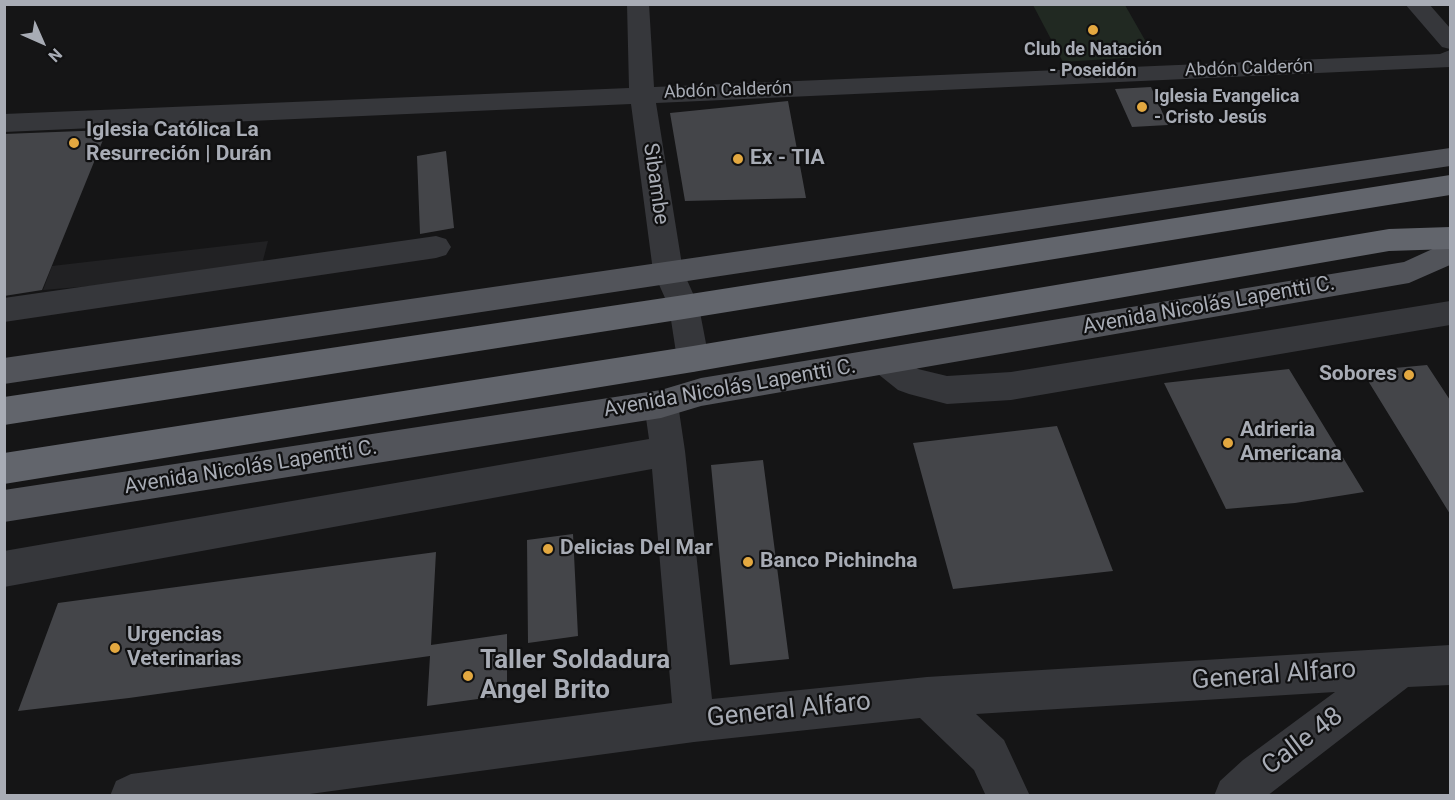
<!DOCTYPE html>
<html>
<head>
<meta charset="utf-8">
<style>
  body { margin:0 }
  #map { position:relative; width:1455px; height:800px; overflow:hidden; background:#151516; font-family:Roboto,sans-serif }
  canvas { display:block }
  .frame { position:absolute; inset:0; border:6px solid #a8acb5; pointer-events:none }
  .north { position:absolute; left:12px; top:12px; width:60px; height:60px; -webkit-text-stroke:4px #101011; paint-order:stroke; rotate:135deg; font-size:16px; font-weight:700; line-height:24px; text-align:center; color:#a8acb5 }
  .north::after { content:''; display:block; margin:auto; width:21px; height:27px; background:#a8acb5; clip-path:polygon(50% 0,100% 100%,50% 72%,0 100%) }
</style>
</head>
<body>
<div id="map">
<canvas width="1455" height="800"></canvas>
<div class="frame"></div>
<div class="north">N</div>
</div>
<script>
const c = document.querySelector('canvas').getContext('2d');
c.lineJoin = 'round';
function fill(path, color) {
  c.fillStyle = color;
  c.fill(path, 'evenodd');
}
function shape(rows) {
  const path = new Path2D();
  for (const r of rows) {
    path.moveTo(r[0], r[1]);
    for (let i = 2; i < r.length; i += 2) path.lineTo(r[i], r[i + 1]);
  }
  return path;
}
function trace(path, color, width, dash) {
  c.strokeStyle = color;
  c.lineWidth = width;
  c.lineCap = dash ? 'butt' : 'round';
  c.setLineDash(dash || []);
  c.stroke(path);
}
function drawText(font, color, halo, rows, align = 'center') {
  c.font = font + ' Roboto,sans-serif';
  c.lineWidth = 4.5;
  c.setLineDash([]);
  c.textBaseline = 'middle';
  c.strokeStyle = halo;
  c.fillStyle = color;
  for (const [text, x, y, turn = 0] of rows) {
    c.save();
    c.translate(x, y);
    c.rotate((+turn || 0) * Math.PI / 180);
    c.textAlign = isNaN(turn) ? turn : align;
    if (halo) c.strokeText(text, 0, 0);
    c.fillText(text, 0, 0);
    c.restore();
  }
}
const built = shape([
  [268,241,261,268,154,281,43,290,52,266]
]);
const green = shape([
  [1033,5,1125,5,1154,56,1063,62]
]);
const building = shape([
  [1151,87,1168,125,1132,127,1115,89],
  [788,101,806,198,685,201,670,113],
  [107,130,42,290,4,296,4,134],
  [446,151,454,228,420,234,417,156],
  [1427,365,1450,400,1450,514,1362,371],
  [1289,369,1364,492,1295,503,1226,509,1164,383],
  [1057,426,1113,571,953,589,913,443],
  [763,460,789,659,730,665,711,465],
  [573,534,578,636,528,643,527,540],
  [436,552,431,645,507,634,507,695,427,706,430,656,129,698,18,711,58,603]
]);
const minor = shape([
  [627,4,649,4,654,87,1440,54,1450,50,1450,67,656,103,683,271,699,307,709,359,704,368,693,372,682,368,677,359,669,307,653,271,631,104,4,132,4,114,629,88,627,4],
  [1405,4,1429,4,1450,28,1450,49,1442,47,1405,4],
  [436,236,446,239,451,247,446,255,436,258,4,322,4,298,436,236],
  [1450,301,1450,325,1011,400,947,404,909,394,898,390,873,370,868,361,873,352,884,348,895,352,918,369,947,376,1011,372,1450,301],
  [661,390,673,394,678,404,685,451,712,699,927,677,1450,645,1450,685,1408,687,1267,796,1214,796,1220,781,1243,760,1335,692,976,714,1004,740,1030,796,986,796,974,770,920,718,694,742,295,796,110,796,116,781,131,774,672,703,652,469,4,587,4,551,649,439,644,404,649,394,661,390]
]);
const major = shape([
  [1450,148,1450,166,4,384,4,358,1450,148],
  [1450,241,1450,265,1409,283,701,406,661,418,4,522,4,490,661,390,701,378,1404,262,1450,241]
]);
const highway = shape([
  [1450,175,1450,195,684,319,4,425,4,397,684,295,1450,175],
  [1450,227,1450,249,1389,251,693,372,4,484,4,453,693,346,1389,229,1450,227]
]);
const markers = [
  [1093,30,6,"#e3a840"],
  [1142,107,6,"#e3a840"],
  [74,143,6,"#e3a840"],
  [738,159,6,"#e3a840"],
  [1409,375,6,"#e3a840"],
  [1228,443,6,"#e3a840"],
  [548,549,6,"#e3a840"],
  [748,562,6,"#e3a840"],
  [115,648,6,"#e3a840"],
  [468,676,6,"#e3a840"]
];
const farPoinames = [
  ["Club de Natación",1093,50],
  ["- Poseidón",1093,71],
  ["Iglesia Evangelica",1154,97,"left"],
  ["- Cristo Jesús",1154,118,"left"]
];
const farStreetnames = [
  ["Abdón Calderón",1249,69,-2],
  ["Abdón Calderón",728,91,-2]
];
const poiNames = [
  ["Iglesia Católica La",86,131],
  ["Resurreción | Durán",86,155],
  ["Ex - TIA",750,159],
  ["Sobores",1397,375,"right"],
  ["Adrieria",1240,431],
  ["Americana",1240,455],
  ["Delicias Del Mar",560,549],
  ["Banco Pichincha",760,562],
  ["Urgencias",127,636],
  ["Veterinarias",127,660]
];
const streetNames = [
  ["Sibambe",655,184,82],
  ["Avenida Nicolás Lapentti C.",1209,306,-10],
  ["Avenida Nicolás Lapentti C.",730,389,-10],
  ["Avenida Nicolás Lapentti C.",251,468,-9]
];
const nearPoinames = [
  ["Taller Soldadura",480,661],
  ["Angel Brito",480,691]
];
const nearStreetnames = [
  ["General Alfaro",1274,676,-4],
  ["General Alfaro",789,711,-6],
  ["Calle 48",1303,742,-37]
];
fill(built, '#212123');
fill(green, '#212922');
fill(building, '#444549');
fill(minor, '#36373b');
fill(major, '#52545a');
fill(highway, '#62656c');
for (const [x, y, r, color] of markers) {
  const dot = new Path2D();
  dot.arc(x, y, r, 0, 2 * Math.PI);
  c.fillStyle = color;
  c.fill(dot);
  trace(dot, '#101011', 2);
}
drawText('bold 18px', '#a8acb5', '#101011', farPoinames);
drawText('18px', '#a8acb5', '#101011', farStreetnames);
drawText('bold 21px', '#a8acb5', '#101011', poiNames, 'left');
drawText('21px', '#a8acb5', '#101011', streetNames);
drawText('bold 26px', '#a8acb5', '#101011', nearPoinames, 'left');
drawText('26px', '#a8acb5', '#101011', nearStreetnames);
</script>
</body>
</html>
